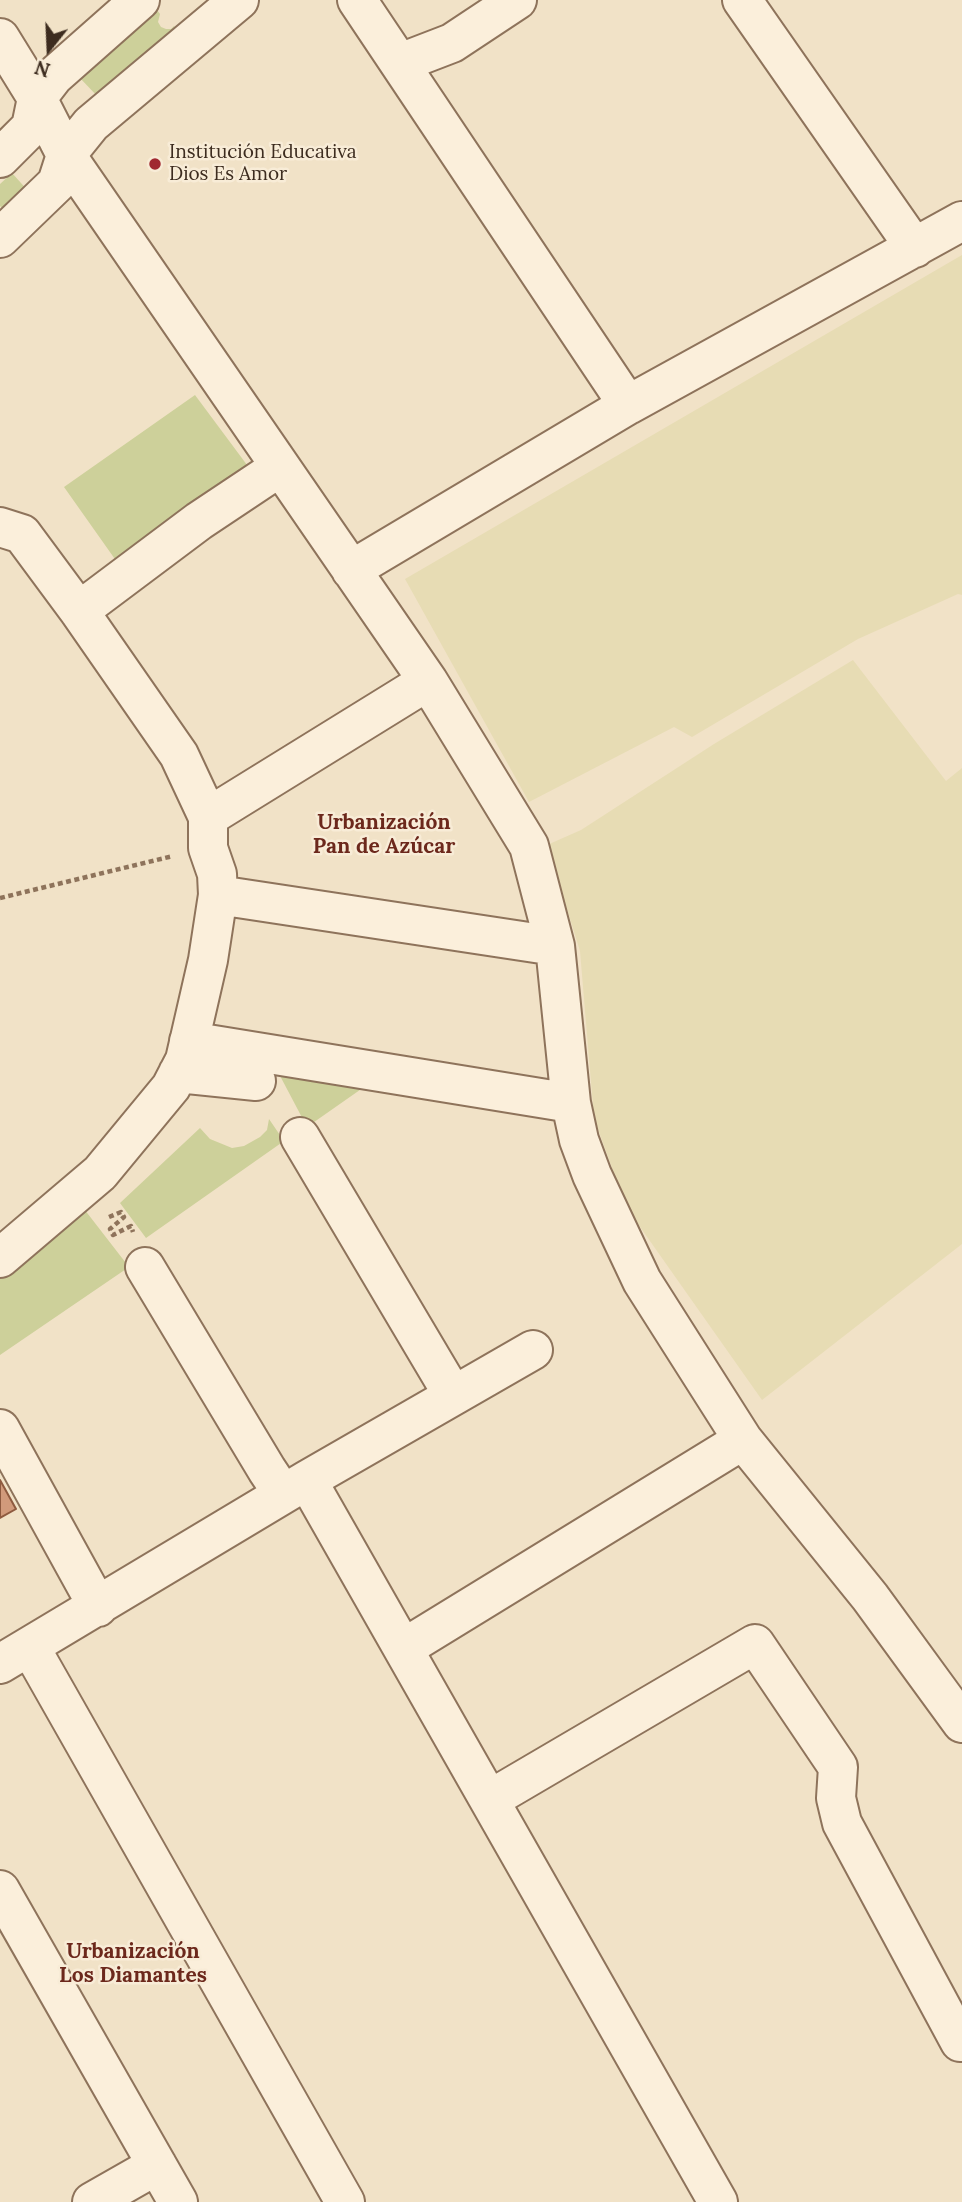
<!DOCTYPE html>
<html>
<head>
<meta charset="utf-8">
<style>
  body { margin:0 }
  #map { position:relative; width:962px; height:2202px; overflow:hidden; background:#f1e2c7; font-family:Lora,serif }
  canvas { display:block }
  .north { position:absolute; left:14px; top:14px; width:70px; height:70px; -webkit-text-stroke:5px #f8ecd7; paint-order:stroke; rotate:198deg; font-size:19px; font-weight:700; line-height:28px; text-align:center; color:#3d2c1f }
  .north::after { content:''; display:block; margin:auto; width:24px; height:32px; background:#3d2c1f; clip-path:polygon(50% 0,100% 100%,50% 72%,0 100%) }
</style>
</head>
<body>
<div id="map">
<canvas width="962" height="2202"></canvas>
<div class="north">N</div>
</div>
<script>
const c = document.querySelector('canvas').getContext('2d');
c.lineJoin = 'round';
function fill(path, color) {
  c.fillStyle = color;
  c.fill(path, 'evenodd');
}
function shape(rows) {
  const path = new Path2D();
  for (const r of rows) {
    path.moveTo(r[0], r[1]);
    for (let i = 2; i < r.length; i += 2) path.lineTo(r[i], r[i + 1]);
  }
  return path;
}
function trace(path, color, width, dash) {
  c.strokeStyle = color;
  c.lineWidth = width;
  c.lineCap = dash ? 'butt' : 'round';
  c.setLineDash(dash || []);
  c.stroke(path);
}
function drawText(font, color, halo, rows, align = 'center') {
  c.font = font + ' Lora,serif';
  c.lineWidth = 5;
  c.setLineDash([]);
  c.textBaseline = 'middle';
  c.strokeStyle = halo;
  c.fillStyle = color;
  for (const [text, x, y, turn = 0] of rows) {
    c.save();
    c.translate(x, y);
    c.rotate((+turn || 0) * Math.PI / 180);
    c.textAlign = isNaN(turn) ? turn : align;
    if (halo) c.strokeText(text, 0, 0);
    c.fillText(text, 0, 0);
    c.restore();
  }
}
const farmland = shape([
  [962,255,962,595,958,594,858,639,692,737,674,727,529,802,405,579],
  [853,660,946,781,962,768,962,1244,762,1400,626,1207,594,1118,580,951,547,845,581,830,714,744]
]);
const green = shape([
  [157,10,160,14,158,22,161,27,166,29,171,29,174,26,178,30,99,98,79,77],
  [12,173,30,193,7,213,0,206,0,184],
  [195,395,250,469,117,562,64,487],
  [278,1072,367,1085,307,1127],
  [269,1119,284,1141,146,1238,120,1203,200,1128,210,1139,232,1148,244,1146,260,1137,267,1130],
  [81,1205,129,1267,0,1355,0,1277]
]);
const building = shape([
  [0,1480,16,1509,0,1518,0,1480]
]);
const path = shape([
  [0,898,173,856],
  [109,1217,121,1212,124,1217,110,1229,113,1235,131,1226,133,1232]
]);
const minor = shape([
  [357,0,628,405],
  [742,0,915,248],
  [0,38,37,98,66,155,428,681,529,846,555,946,571,1103,579,1140,592,1175,642,1281,743,1440,870,1597,962,1723],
  [400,63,452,43,517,0],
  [0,158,31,127,37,98,54,76,140,0],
  [0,238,57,183,66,155,91,124,239,0],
  [0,527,22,534,79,611,179,755,208,817,208,848,217,874,218,895,208,960,185,1060,171,1087,100,1173,0,1258],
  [351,570,628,405,962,221],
  [79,611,199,521,280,467],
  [208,817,428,681],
  [218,895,555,946],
  [189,1041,571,1103],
  [178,1073,256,1081],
  [300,1137,453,1395],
  [145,1267,267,1470,283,1494],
  [0,1429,98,1607],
  [307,1480,718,2202],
  [30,1647,345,2202],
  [404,1648,743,1440],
  [0,1664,307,1480,533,1350],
  [489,1800,755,1644,838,1767,836,1798,842,1823,960,2042],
  [0,1890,178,2202],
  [92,2202,157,2165]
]);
const markers = [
  [155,164,7,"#a02830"]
];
const poiNames = [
  ["Institución Educativa",169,153],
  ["Dios Es Amor",169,175]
];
const neighbourhoodNames = [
  ["Urbanización",384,823],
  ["Pan de Azúcar",384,847],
  ["Urbanización",133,1952],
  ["Los Diamantes",133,1976]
];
fill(farmland, '#e7dcb4');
fill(green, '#cdd09a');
fill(building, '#d19a7b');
trace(building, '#8e5a3f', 2);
trace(minor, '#8e735b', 42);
trace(path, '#8e735b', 4.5, [5, 3.5]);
trace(minor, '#fbefdb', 38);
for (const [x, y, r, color] of markers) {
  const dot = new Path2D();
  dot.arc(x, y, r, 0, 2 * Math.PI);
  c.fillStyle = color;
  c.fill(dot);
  trace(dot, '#f8ecd7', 2.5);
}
drawText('19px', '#3d2c1f', '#f8ecd7', poiNames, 'left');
drawText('bold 21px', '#6c281c', '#f8ecd7', neighbourhoodNames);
</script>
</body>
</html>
